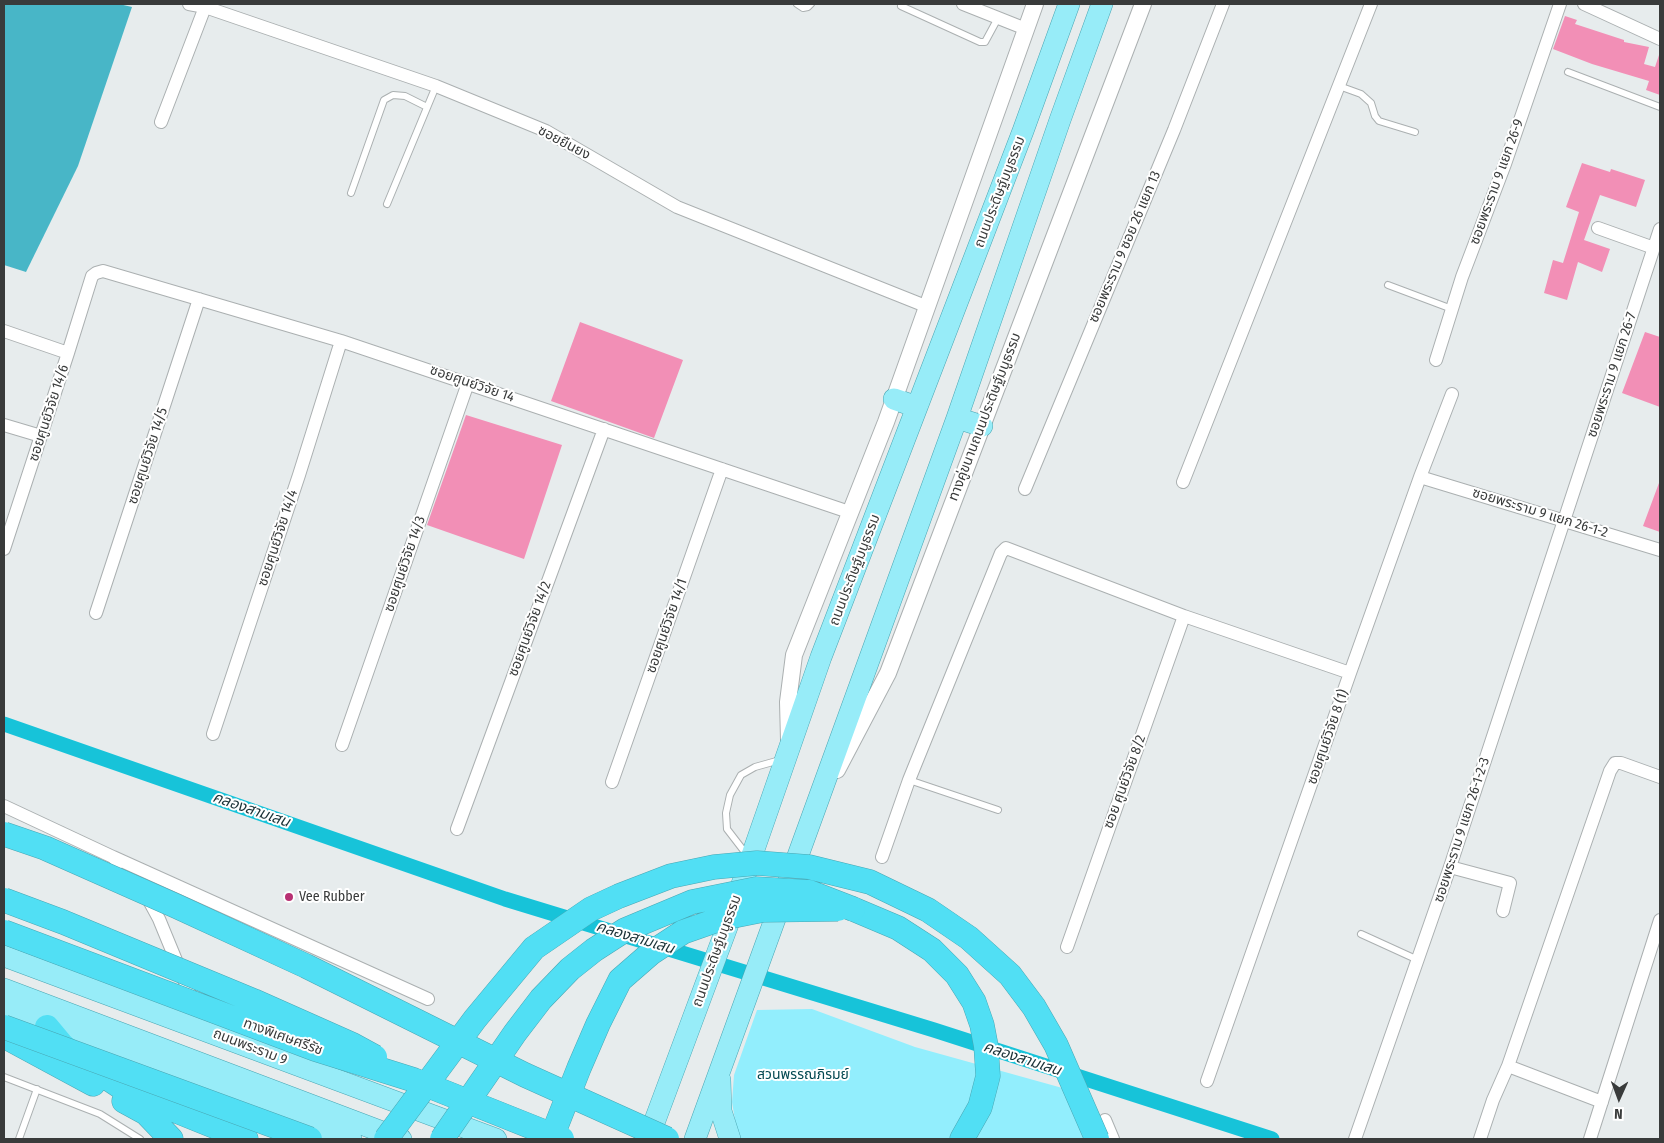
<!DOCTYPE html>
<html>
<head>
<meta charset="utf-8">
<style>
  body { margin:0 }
  #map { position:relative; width:1664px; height:1143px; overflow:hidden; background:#e7eced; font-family:"Fira Sans Condensed",sans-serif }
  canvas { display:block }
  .frame { position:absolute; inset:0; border:5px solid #393b3b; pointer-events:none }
  .north { position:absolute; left:1594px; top:1073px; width:50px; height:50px; -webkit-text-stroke:4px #fff; paint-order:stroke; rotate:182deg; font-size:14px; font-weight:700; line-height:20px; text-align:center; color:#393b3b }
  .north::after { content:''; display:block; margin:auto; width:18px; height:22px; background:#393b3b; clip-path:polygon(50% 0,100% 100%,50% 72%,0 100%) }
</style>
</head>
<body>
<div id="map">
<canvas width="1664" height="1143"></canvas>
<div class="frame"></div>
<div class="north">N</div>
</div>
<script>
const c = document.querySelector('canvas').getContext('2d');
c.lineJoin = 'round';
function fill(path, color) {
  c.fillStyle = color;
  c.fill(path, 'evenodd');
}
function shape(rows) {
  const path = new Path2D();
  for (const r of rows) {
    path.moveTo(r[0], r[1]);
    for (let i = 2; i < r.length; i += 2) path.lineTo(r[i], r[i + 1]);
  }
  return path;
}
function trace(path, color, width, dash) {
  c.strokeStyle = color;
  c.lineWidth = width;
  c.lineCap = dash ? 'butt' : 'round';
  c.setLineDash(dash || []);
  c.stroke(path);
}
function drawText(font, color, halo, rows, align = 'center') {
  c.font = font + ' "Fira Sans Condensed","Noto Sans Thai",sans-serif';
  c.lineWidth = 4;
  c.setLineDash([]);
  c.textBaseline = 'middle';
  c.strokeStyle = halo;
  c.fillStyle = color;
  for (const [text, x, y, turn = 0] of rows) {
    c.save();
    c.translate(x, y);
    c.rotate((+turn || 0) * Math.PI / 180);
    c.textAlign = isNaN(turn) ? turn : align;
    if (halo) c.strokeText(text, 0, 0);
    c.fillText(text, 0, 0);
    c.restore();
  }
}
const green = shape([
  [812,1009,915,1047,1066,1089,1086,1139,740,1139,737,1132,732,1102,734,1075,757,1010]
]);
const forest = shape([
  [4,4,119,4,132,7,78,166,26,272,4,265]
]);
const canal = shape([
  [4,724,505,899,934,1030,1272,1139]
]);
const building = shape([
  [1565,16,1577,20,1575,24,1624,40,1624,42,1649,47,1644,64,1655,67,1659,55,1660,55,1660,95,1646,90,1649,81,1592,64,1553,49],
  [1582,163,1610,172,1611,169,1645,180,1636,207,1600,195,1584,240,1610,249,1602,272,1578,262,1567,300,1544,293,1553,260,1563,263,1579,212,1566,207],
  [580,322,683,360,654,438,551,401],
  [1645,332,1660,337,1660,407,1622,393],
  [466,415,562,445,524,559,427,525],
  [1659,483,1660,483,1660,532,1643,526]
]);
const service = shape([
  [797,4,803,8,808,7,811,4],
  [901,6,980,42,985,42,998,18],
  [1568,72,1660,107],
  [1339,86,1361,94,1371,103,1375,116,1379,121,1415,132],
  [351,193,384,100,393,95,405,96,427,107],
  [387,204,436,86],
  [1388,285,1452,309],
  [909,780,998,810],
  [747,855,727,829,726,813,730,795,741,775,755,767,780,760],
  [1361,934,1418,960],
  [4,1077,100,1114,140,1139],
  [19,1139,37,1089]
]);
const minor = shape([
  [189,4,205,7,436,86,546,131,677,207,928,307],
  [963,4,1026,29],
  [1584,4,1660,39],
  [161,122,205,7],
  [1598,228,1654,248],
  [4,331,68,353],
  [1436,360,1462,277,1505,164,1560,4],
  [4,425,41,436],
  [1420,477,1660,550],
  [1183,482,1371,4],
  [1025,489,1174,130,1223,4],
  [4,549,68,353,92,276,96,273,103,271,341,341,849,512],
  [96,613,199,299],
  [213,734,299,475,341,341],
  [342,745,468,383],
  [612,782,722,469],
  [4,806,113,857,118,863],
  [457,829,604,429],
  [113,857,428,999],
  [882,857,909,780,1001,553,1006,548,1184,616,1350,673],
  [1450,867,1510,883,1503,911],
  [146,895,159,919,194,1004],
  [1067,947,1184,616],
  [1508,1066,1602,1102],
  [1207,1081,1350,673,1420,477,1452,394],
  [1105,1120,1113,1139],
  [1355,1139,1450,867,1660,229],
  [1480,1139,1493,1100,1508,1066,1610,771,1615,763,1621,763,1660,777],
  [1590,1139,1660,920]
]);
const tertiary = shape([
  [789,740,788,702,794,655,886,422,1035,4],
  [837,770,888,673,1143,4]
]);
const primary = shape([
  [894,399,917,407],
  [957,418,982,426],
  [4,956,496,1139],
  [4,989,401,1139],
  [4,1011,351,1139],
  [720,1080,721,1111,730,1139],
  [648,1139,727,927,821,657,1023,131,1069,4],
  [695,1139,957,418,1060,120,1102,4]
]);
const motorway = shape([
  [853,909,898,928,932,950,957,975,974,1002,982,1025,986,1046,988,1076,980,1107,962,1139],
  [47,1027,62,1045,82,1061,127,1091,246,1139],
  [4,1036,93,1084],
  [124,1101,146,1113,171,1139]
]);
const motorwayBridge = shape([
  [4,834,45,848,176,906,306,966,525,1075,667,1139],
  [4,900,63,922,254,1001,353,1045,375,1057],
  [4,932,315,1049,414,1080,562,1139],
  [4,1027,310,1139],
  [386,1139,475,1019,534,948,591,909,619,896,671,876,714,867,757,863,809,867,870,882,928,910,969,938,1010,975,1034,1007,1056,1045,1097,1139],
  [442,1139,515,1033,541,999,570,969,594,950,625,930,692,902,756,889,809,892,853,909],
  [551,1139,579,1068,598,1024,620,980,651,953,683,932,723,918,763,910,838,909]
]);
const markers = [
  [289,897,5,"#b83173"]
];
const streetNames = [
  ["ซอยยืนยง",564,143,28],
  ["ซอยพระราม 9 แยก 26-9",1497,182,-70],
  ["ถนนประดิษฐ์มนูธรรม",1000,192,-69],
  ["ซอยพระราม 9 ซอย 26 แยก 13",1125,247,-67],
  ["ซอยพระราม 9 แยก 26-7",1612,375,-72],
  ["ซอยศูนย์วิจัย 14",472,384,19],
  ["ซอยศูนย์วิจัย 14/6",49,413,-72],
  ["ทางคู่ขนานถนนประดิษฐ์มนูธรรม",985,417,-69],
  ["ซอยศูนย์วิจัย 14/5",148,456,-72],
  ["ซอยพระราม 9 แยก 26-1-2",1540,513,17],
  ["ซอยศูนย์วิจัย 14/4",278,538,-72],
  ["ซอยศูนย์วิจัย 14/3",405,564,-71],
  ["ถนนประดิษฐ์มนูธรรม",855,570,-69],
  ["ซอยศูนย์วิจัย 14/1",667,626,-71],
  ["ซอยศูนย์วิจัย 14/2",530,629,-70],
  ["ซอยศูนย์วิจัย 8 (1)",1328,737,-71],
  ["ซอย ศูนย์วิจัย 8/2",1125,782,-70],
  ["ซอยพระราม 9 แยก 26-1-2-3",1462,830,-72],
  ["ถนนประดิษฐ์มนูธรรม",717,951,-70],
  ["ทางพิเศษศรีรัช",283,1037,20],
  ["ถนนพระราม 9",250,1047,21]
];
const poiNames = [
  ["Vee Rubber",299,897]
];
const parkNames = [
  ["สวนพรรณภิรมย์",803,1075]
];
const waterNames = [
  ["คลองสามเสน",251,810,19],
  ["คลองสามเสน",635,938,17],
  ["คลองสามเสน",1022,1059,18]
];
fill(green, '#92eefd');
fill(forest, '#48b6c7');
trace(canal, '#17c3d9', 15);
fill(building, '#f28fb6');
trace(service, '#abb0b1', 8);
trace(minor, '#abb0b1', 14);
trace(tertiary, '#abb0b1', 18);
trace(primary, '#49a6b3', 22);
trace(motorway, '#49a6b3', 25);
trace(service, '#fff', 6);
trace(minor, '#fff', 12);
trace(tertiary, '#fff', 16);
trace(primary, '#97ecf8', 21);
trace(motorway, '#51dff4', 24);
trace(motorwayBridge, '#49a6b3', 25, []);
trace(motorwayBridge, '#51dff4', 24);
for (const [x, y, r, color] of markers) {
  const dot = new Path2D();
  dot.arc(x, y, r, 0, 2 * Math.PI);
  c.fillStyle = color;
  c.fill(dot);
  trace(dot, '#fff', 2);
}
drawText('14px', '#393b3b', '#fff', streetNames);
drawText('14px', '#393b3b', '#fff', poiNames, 'left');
drawText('14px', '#004750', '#fff', parkNames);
drawText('italic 15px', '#1a3237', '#fff', waterNames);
</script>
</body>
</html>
